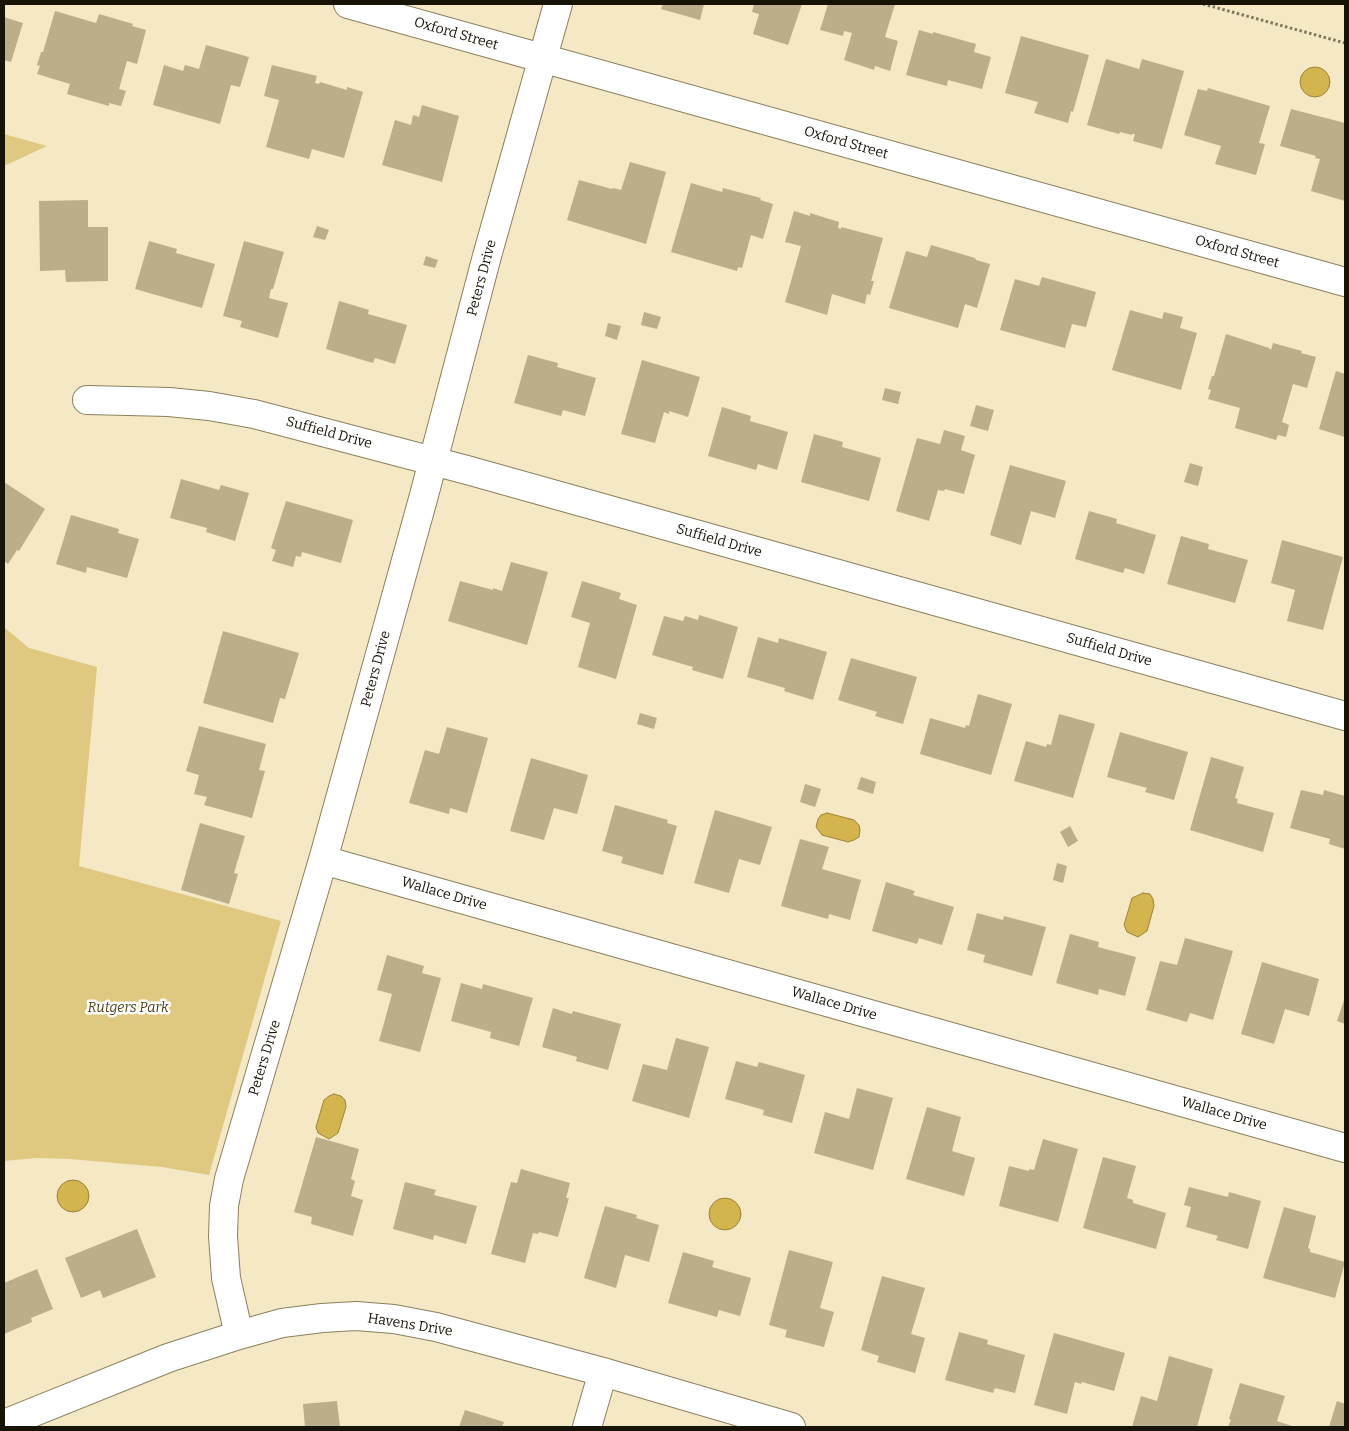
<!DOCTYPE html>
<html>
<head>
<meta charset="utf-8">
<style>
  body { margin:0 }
  #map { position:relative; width:1349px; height:1431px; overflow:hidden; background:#f5e9c5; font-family:Bitter,serif }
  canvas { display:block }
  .frame { position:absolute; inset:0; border:5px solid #171306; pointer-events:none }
</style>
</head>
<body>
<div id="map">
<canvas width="1349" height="1431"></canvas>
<div class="frame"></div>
</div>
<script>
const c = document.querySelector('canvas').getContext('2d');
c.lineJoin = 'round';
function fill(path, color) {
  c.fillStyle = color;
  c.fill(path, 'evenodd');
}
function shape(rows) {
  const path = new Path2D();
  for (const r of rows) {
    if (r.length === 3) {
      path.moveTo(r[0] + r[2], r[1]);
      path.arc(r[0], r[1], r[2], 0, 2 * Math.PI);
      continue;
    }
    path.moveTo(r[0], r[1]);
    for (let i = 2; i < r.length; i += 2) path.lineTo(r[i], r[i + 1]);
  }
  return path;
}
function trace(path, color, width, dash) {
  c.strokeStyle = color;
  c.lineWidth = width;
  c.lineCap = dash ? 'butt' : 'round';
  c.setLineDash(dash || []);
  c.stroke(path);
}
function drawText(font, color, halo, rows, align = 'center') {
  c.font = font + ' Bitter,serif';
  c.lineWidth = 5;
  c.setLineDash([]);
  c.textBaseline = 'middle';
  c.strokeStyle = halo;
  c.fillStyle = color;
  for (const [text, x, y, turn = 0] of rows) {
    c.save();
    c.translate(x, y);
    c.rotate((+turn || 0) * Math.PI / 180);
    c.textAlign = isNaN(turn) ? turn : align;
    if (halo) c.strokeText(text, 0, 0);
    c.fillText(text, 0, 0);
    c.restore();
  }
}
const green = shape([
  [4,134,47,146,4,166],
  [4,627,29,648,97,667,79,866,281,921,209,1175,162,1167,69,1159,36,1158,4,1161]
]);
const water = shape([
  [1315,82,15],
  [827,813,854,820,859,825,860,830,859,837,854,840,848,842,822,835,816,827,818,819,821,815,827,813],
  [1143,893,1150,894,1153,899,1154,906,1147,931,1138,937,1127,932,1124,925,1132,898,1143,893],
  [334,1094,341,1096,345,1100,346,1107,338,1133,329,1139,318,1133,316,1127,324,1100,329,1096,334,1094],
  [73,1196,16],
  [725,1214,16]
]);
const building = shape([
  [663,4,704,4,700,20,661,9],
  [754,4,802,4,788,45,753,34,759,14,752,12],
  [828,4,895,4,885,37,898,41,890,71,875,66,874,70,844,60,852,33,844,31,843,36,820,30],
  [55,11,96,23,99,14,133,24,132,26,146,30,137,64,127,61,119,89,126,91,121,106,109,103,109,106,67,94,70,84,37,74,40,66,37,65,41,52,43,52],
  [4,17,23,23,11,62,4,60],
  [919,30,933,34,933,32,976,44,974,52,991,57,982,89,948,80,947,86,906,75],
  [1021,36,1089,55,1073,112,1071,111,1068,123,1034,113,1038,102,1005,93],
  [206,45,249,57,240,87,231,85,220,124,153,105,164,65,183,71,185,65,199,69],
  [1106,59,1139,69,1142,59,1184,71,1162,149,1133,141,1135,134,1132,134,1132,135,1120,132,1119,134,1087,125],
  [272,65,317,76,315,83,319,84,320,82,347,90,347,87,363,92,344,158,312,149,309,159,266,147,279,100,264,96],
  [1208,88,1270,106,1259,143,1265,144,1256,175,1215,164,1221,146,1184,135,1198,89,1207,91],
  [422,105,459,116,442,182,382,165,395,120,411,125,413,115,419,117],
  [1291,109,1345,123,1345,201,1311,191,1320,159,1315,158,1316,156,1280,146],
  [630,162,666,172,646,244,567,220,579,180,612,189,613,188,621,190],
  [691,183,722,192,723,188,761,198,760,200,773,204,763,239,751,235,742,268,738,267,737,271,671,252],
  [88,200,88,227,108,227,108,281,66,282,65,270,40,271,39,201],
  [794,211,810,216,810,213,839,222,838,228,841,229,841,227,883,238,871,281,874,281,870,295,867,294,865,304,832,294,827,315,785,302,801,246,785,242],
  [317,226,329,230,325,240,313,237],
  [149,241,177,249,176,253,215,264,202,308,135,289],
  [244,241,284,252,273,289,271,289,269,298,288,303,278,338,240,327,242,321,223,316],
  [931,245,975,258,976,260,990,264,977,308,965,304,958,328,889,308,906,251,927,257],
  [426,256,438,260,435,268,423,265],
  [1042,277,1096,292,1086,327,1072,324,1065,348,1000,330,1015,279,1039,286],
  [339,301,369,310,368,314,407,325,395,364,375,358,373,363,326,349],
  [1130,310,1162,319,1164,312,1183,317,1180,328,1197,333,1181,390,1112,370],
  [644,312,661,317,657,329,641,325],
  [608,323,621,326,617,340,605,336],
  [1226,334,1269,348,1271,350,1273,343,1302,351,1301,353,1316,357,1307,388,1293,384,1282,422,1289,425,1286,437,1278,435,1276,440,1235,428,1240,408,1208,399,1211,390,1208,389,1212,376,1214,376],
  [528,355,558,363,557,367,596,378,585,416,563,410,561,416,514,403],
  [642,360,700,377,688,417,669,411,669,414,664,412,655,443,621,434],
  [1336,371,1345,374,1345,437,1319,429],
  [885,388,901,392,898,404,882,400],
  [976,405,994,410,988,431,970,426],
  [722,407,751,416,750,421,788,432,777,470,758,464,756,470,708,456],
  [944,430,965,436,961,450,975,455,964,494,945,489,944,491,938,490,929,521,896,511,917,438,940,444],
  [814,434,843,442,842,447,881,458,869,501,801,482],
  [1190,463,1203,467,1198,486,1184,482],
  [1010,465,1066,481,1055,518,1031,511,1021,545,990,535],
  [181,479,219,490,221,485,249,493,235,541,206,532,207,528,170,518],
  [4,482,45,509,19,551,17,550,8,564,4,561],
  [286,501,353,520,341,563,302,552,301,557,296,556,293,567,272,561,276,550,271,548],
  [1089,511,1117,519,1116,523,1156,535,1144,574,1125,568,1123,573,1075,559],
  [71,515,119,529,118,533,139,539,127,578,87,567,86,573,56,564],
  [1181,536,1209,544,1208,549,1248,560,1235,603,1167,584],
  [1282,540,1343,557,1323,630,1287,621,1295,590,1271,583],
  [511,562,548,572,527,645,448,621,460,581,493,590,493,588,502,591],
  [582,581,621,593,619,599,637,605,616,679,578,667,590,623,571,617],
  [699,615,738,627,723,679,692,670,693,667,652,655,664,616,683,621,685,616,698,620],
  [223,631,299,653,285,699,280,698,273,723,203,703],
  [758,637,778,643,779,638,827,652,813,700,784,691,785,688,747,677],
  [851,658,917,677,903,724,875,716,877,712,838,700],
  [978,694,1012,704,991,775,920,754,930,718,965,728,966,725,969,726],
  [640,713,657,718,654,729,637,724],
  [1059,714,1095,724,1073,798,1014,781,1026,741,1046,747,1047,744,1051,745],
  [199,726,266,744,259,770,265,771,252,818,204,805,207,797,194,794,199,775,186,771],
  [447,727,488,738,467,813,450,808,449,814,409,803,425,750,439,754],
  [1120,732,1188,752,1174,800,1145,792,1147,788,1107,777],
  [1211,757,1244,767,1235,798,1238,799,1237,803,1274,813,1263,852,1190,830],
  [531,758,588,775,577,814,554,808,544,840,510,831],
  [861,777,876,782,873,794,857,789],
  [805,784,821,789,815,807,800,802],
  [1301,790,1323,795,1324,790,1345,796,1345,849,1329,844,1330,839,1290,828],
  [615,805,668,820,667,823,677,826,663,875,621,863,623,857,602,851],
  [715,810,772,827,760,865,739,859,729,893,694,883],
  [200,823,245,836,234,873,238,874,229,904,181,890],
  [1070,826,1078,841,1068,847,1060,832],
  [800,839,829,847,822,869,861,880,850,920,829,914,828,919,781,906],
  [1057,863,1067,866,1063,883,1053,880],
  [886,882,915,891,913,895,954,907,942,945,919,938,917,944,872,931],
  [977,913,1003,920,1004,916,1046,927,1032,976,983,962,985,955,967,950],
  [1070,934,1099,942,1098,947,1136,957,1125,996,1099,989,1098,995,1056,983],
  [1185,938,1233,951,1213,1020,1190,1013,1187,1022,1146,1010,1160,961,1177,965],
  [387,955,424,966,422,973,441,978,420,1052,379,1041,392,994,377,990],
  [1262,962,1319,979,1309,1016,1285,1009,1274,1044,1241,1034],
  [461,983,482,989,483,984,533,998,519,1046,490,1038,491,1032,451,1021],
  [1345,997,1345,1024,1337,1021],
  [553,1008,572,1014,573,1011,621,1024,608,1070,576,1061,577,1057,542,1047],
  [676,1038,709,1047,689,1118,632,1101,643,1064,667,1070],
  [736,1061,757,1067,759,1062,805,1075,792,1123,763,1115,764,1110,725,1099],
  [857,1088,893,1098,873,1170,814,1153,825,1112,849,1119],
  [927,1107,961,1117,952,1151,975,1158,964,1196,906,1179],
  [316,1137,359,1149,351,1179,355,1181,351,1196,363,1200,353,1236,311,1224,312,1217,294,1212],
  [1043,1139,1078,1149,1058,1222,999,1206,1009,1166,1029,1171,1029,1169,1034,1170],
  [1103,1157,1136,1166,1127,1198,1133,1200,1133,1203,1166,1213,1156,1249,1083,1228],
  [521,1169,570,1183,566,1198,569,1198,558,1237,539,1232,538,1234,533,1233,525,1263,491,1254,511,1182,517,1183],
  [405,1182,436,1190,434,1195,477,1206,466,1244,434,1235,433,1240,393,1229],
  [1189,1187,1228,1197,1229,1192,1261,1201,1248,1249,1216,1240,1218,1236,1186,1227,1191,1207,1184,1205],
  [605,1206,637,1215,636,1218,659,1225,649,1262,625,1255,616,1288,584,1278],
  [1284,1207,1316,1216,1308,1248,1310,1249,1310,1252,1345,1262,1335,1298,1263,1278],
  [137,1229,156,1277,103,1298,100,1290,81,1298,65,1258],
  [789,1250,833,1262,820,1308,834,1312,824,1347,785,1337,787,1330,769,1325],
  [683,1252,714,1261,712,1267,751,1278,740,1316,719,1310,717,1317,668,1303],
  [37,1269,53,1309,31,1318,32,1322,4,1334,4,1283],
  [882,1276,925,1288,911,1334,925,1338,915,1373,877,1362,879,1356,861,1350],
  [959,1332,988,1340,987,1344,1025,1355,1015,1393,995,1388,993,1393,945,1380],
  [1054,1333,1125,1353,1114,1391,1082,1382,1081,1384,1075,1382,1067,1414,1034,1405],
  [1169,1356,1213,1369,1197,1427,1132,1427,1141,1396,1157,1401],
  [1240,1383,1285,1396,1277,1421,1295,1427,1228,1427,1231,1420,1229,1419],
  [337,1401,340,1427,305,1427,303,1404],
  [1337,1401,1345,1404,1345,1427,1329,1427],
  [465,1410,504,1422,502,1427,459,1427]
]);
const path = shape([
  [1203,4,1345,43]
]);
const minor = shape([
  [348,4,1345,282],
  [87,400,169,402,209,406,254,414,467,470,1345,716],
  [323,860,1345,1148],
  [239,1335,226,1278,223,1236,224,1206,229,1179,323,860,423,499,487,256,558,4],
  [4,1424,168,1358,239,1335,282,1323,322,1318,356,1316,394,1319,436,1327,603,1372,791,1427],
  [587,1427,603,1372]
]);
const streetNames = [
  ["Oxford Street",456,34,16],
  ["Oxford Street",846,143,16],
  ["Oxford Street",1237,252,16],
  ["Peters Drive",482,278,-75],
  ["Suffield Drive",329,433,15],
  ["Suffield Drive",719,541,16],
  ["Suffield Drive",1109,650,16],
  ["Peters Drive",376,669,-75],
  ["Wallace Drive",444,894,16],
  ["Wallace Drive",834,1004,16],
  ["Peters Drive",265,1058,-73],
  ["Wallace Drive",1224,1114,16],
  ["Havens Drive",410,1325,9]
];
const parkNames = [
  ["Rutgers Park",128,1008]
];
fill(green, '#dfc880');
fill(water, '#d3b44d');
trace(water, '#9b8438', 1);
fill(building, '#baae8b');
trace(minor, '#8b805e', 30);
trace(path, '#7e765e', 3, [2.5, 2.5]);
trace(minor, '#fff', 28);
drawText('14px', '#171306', '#fff', streetNames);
drawText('italic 14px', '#504419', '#fff', parkNames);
</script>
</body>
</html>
